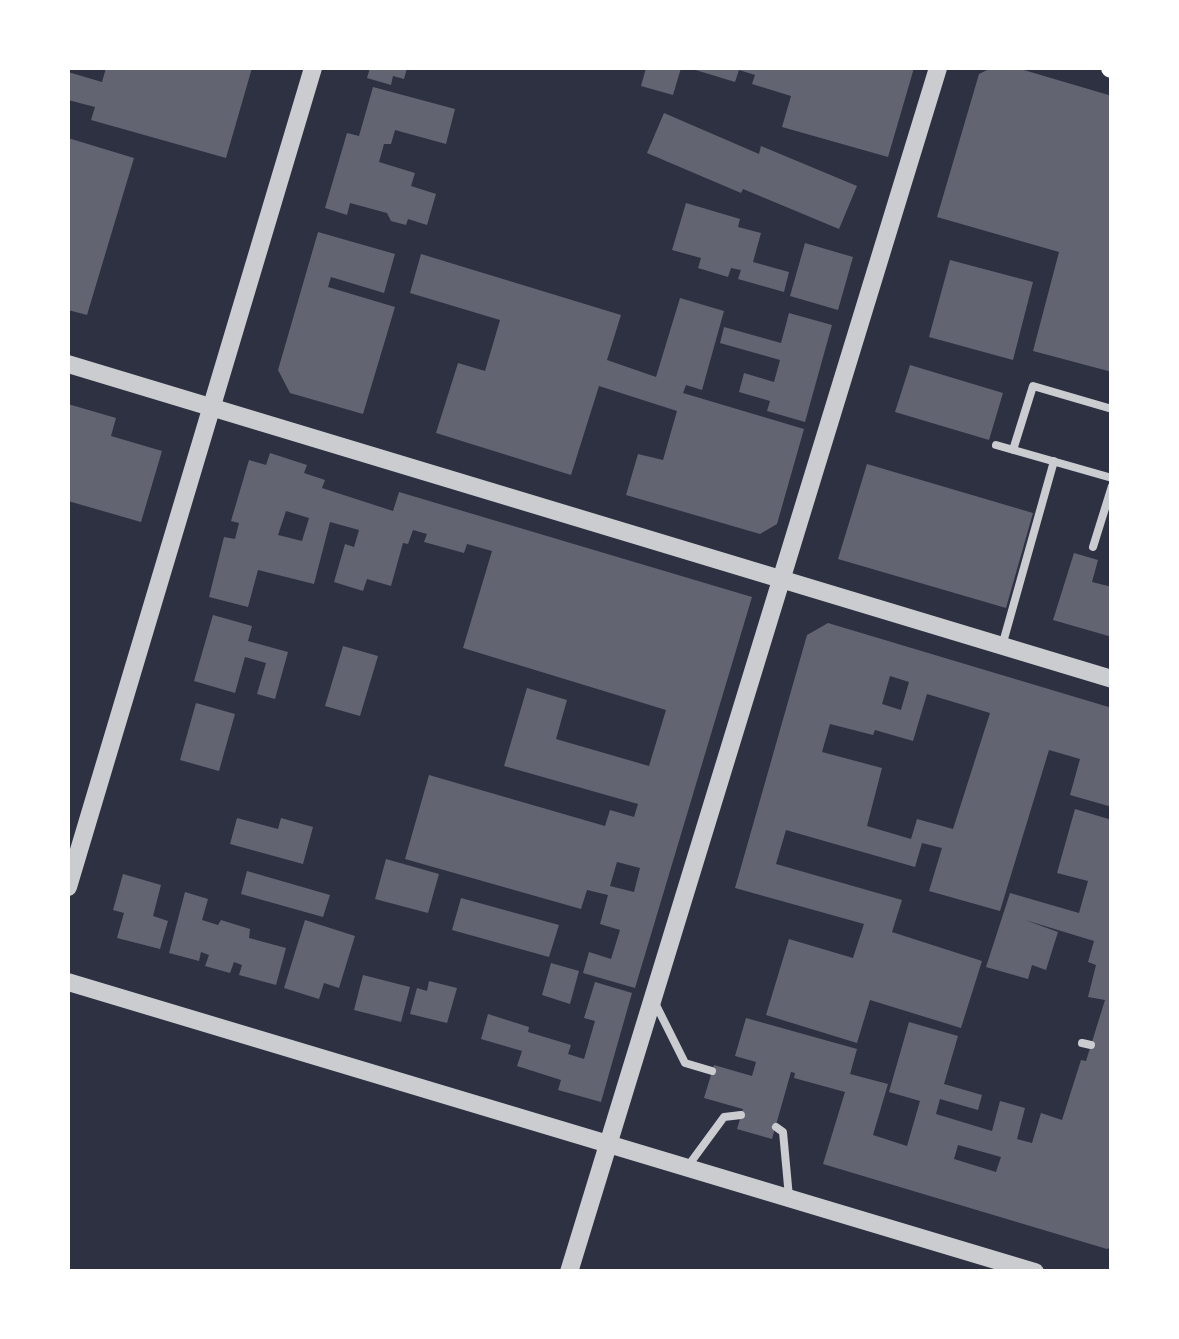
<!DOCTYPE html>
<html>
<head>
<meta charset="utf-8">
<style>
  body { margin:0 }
  #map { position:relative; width:1179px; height:1339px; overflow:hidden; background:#2d3142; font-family:"IBM Plex Sans",sans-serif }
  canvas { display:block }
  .frame { position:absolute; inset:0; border:70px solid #fff; pointer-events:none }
</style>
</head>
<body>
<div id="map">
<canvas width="1179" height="1339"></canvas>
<div class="frame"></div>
</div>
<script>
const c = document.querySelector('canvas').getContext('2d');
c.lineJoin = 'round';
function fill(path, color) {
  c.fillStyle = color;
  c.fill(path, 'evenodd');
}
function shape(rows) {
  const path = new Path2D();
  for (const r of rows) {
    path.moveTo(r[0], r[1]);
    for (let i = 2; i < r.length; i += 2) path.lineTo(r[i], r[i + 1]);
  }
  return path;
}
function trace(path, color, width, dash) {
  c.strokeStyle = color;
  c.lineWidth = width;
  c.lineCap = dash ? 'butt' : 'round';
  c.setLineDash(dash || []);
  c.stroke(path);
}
const building = shape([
  [106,68,252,68,226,158,91,120,95,107,68,100,68,72,102,82],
  [370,68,407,68,404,79,393,76,391,85,367,78],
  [646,68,681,68,673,95,641,86],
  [689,68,914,68,888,157,782,127,791,96,752,84,755,75,739,70,735,82],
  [991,68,1017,68,1112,96,1112,372,1033,351,1059,252,937,217,979,74],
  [373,87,455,109,446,144,395,130,391,144,384,144,379,162,415,173,411,186,436,194,427,225,408,219,406,225,391,221,387,213,350,203,347,215,325,208,347,133,359,136],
  [664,113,759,154,761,146,857,186,839,229,743,189,741,193,647,153],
  [68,138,134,158,87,315,68,310],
  [686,203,740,219,738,227,761,233,753,262,789,272,784,292,738,279,741,270,731,268,728,277,698,268,701,258,672,250],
  [318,232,395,254,384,293,331,277,328,287,395,307,363,414,290,393,278,370],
  [805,243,853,257,838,310,790,296],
  [421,254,621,315,607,360,656,377,680,298,724,311,702,390,686,385,683,393,804,429,777,524,760,534,626,495,638,454,663,460,677,411,599,386,571,475,436,433,458,363,485,371,500,320,410,293],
  [950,260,1033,282,1013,360,929,337],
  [789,313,832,325,805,422,767,411,770,401,739,392,744,373,774,382,780,360,720,343,724,327,781,343],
  [910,365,1003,393,989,440,895,412],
  [68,404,116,418,111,436,162,451,141,522,68,501],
  [270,453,307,465,304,473,325,480,322,488,393,511,399,492,752,597,635,988,583,973,589,952,611,959,620,930,600,924,608,895,587,890,581,909,405,859,429,775,605,826,610,810,634,817,638,804,504,766,527,688,567,700,556,739,649,766,666,710,463,648,492,551,467,544,464,553,424,542,427,534,413,530,408,544,403,543,391,586,367,579,363,591,334,582,345,544,354,547,359,530,330,522,314,584,258,570,248,607,209,597,224,537,235,539,239,523,231,521,249,460,266,465],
  [286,511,309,518,302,541,278,535],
  [617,862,640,868,634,892,610,886],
  [867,464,1033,513,1006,608,838,559],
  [1074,553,1098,560,1092,582,1112,587,1112,637,1053,620],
  [213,615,252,626,248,641,288,652,275,699,257,694,266,663,245,657,235,693,194,681],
  [828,623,1112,708,1112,807,1070,795,1080,759,1049,750,1000,911,929,891,942,848,922,843,915,867,786,830,776,864,902,900,892,932,982,961,961,1028,870,1000,857,1043,766,1015,789,939,853,958,864,924,735,888,807,635],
  [890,676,909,682,901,710,882,704],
  [927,694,990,713,953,829,917,819,911,839,867,826,882,768,822,752,830,724,873,735,875,730,913,741],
  [343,646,378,656,360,716,325,706],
  [196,703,235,714,219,771,180,760],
  [1075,809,1112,820,1112,1247,1107,1249,823,1164,845,1092,794,1078,795,1073,791,1072,772,1139,737,1129,743,1109,704,1098,714,1065,752,1076,756,1062,735,1056,746,1018,857,1049,850,1074,888,1084,873,1135,907,1146,920,1101,889,1092,909,1022,958,1036,944,1084,982,1095,978,1110,940,1099,936,1114,992,1131,1000,1101,1025,1108,1017,1139,1032,1143,1041,1113,1062,1120,1081,1060,1086,1061,1105,1000,1088,997,1096,965,1088,962,1094,941,1025,920,1058,932,1046,970,1032,965,1028,979,986,967,1010,893,1079,913,1088,881,1057,873],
  [958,1145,1001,1157,996,1172,954,1159],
  [237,818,278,829,281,818,313,827,303,864,230,844],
  [386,859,439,874,428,913,375,899],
  [247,871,330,895,323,917,241,894],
  [123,874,161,885,153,916,168,921,160,949,117,938,124,913,113,910],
  [185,892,208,899,202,920,218,925,221,920,250,929,249,938,286,948,276,985,239,975,242,965,234,962,230,973,205,966,209,955,201,952,199,961,169,953],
  [461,898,559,925,549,957,452,930],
  [305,920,355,936,339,988,324,983,319,999,284,988],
  [551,963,579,971,570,1004,542,995],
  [363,975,410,987,401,1022,354,1010],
  [429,981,457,988,447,1023,410,1014,417,988,427,991],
  [595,982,632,993,601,1102,558,1090,561,1080,517,1066,522,1051,481,1039,488,1014,529,1027,528,1032,571,1045,568,1054,584,1059,595,1021,584,1018]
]);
const service = shape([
  [996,445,1112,478],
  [1013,450,1033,386,1112,409],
  [1093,547,1112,486],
  [1002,646,1054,461],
  [655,1003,685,1063,712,1071],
  [1082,1043,1091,1045],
  [776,1127,783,1132,789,1197],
  [688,1166,724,1117,741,1115]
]);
const tertiary = shape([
  [68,364,1112,679],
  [68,887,313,68],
  [68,982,1035,1272],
  [569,1272,938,68]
]);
const secondary = shape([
  [1111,68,1112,68]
]);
fill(building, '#626471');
trace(service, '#caccd0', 8);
trace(tertiary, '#caccd0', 18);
trace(secondary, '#fff', 20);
</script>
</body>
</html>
